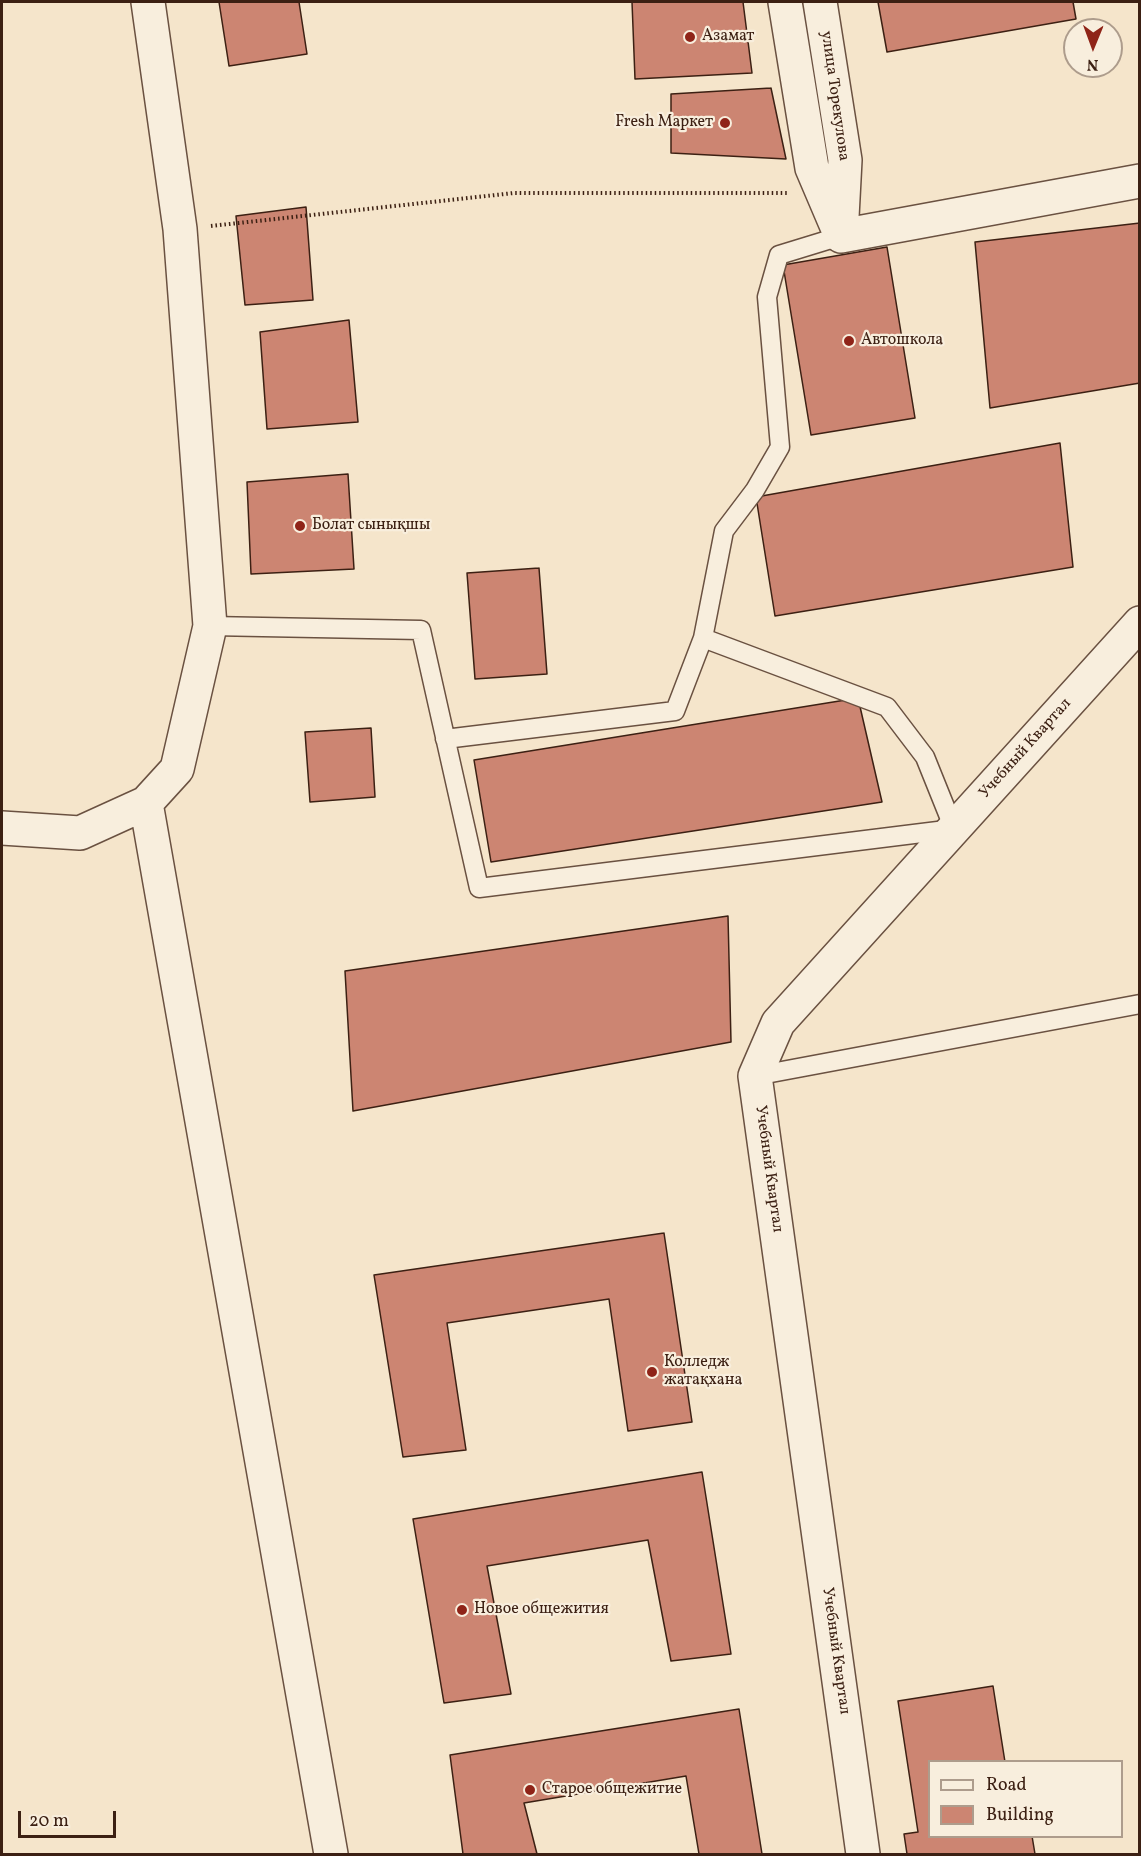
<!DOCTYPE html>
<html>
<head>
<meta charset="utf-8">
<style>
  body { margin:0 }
  #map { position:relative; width:1141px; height:1856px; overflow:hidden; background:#f5e5cb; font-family:Vollkorn,serif }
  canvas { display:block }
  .frame { position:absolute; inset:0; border:3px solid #3c2013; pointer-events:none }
  .legend { position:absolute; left:928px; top:1760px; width:195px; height:78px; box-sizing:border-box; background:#f8eedd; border:2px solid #ad9c8c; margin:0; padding:8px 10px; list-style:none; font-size:18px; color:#3c2013 }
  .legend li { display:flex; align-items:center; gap:12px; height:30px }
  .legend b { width:30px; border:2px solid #ad9c8c }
  .north { position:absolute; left:1063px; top:18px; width:60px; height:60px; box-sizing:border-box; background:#f8eedd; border:2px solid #ad9c8c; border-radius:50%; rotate:181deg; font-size:16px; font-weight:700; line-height:24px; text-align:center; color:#3c2013 }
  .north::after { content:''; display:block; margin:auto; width:21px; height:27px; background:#8f2418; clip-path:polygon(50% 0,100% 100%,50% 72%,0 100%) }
  .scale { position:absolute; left:18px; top:1811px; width:98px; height:27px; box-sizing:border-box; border:3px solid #3c2013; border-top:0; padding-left:8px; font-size:18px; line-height:21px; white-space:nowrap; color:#3c2013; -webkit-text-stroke:4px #f8eedd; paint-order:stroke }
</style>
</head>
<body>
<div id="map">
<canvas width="1141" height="1856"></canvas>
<div class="frame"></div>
<ul class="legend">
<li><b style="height:8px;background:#f8eedd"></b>Road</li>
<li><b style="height:16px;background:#cc8572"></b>Building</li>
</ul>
<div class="north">N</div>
<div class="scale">20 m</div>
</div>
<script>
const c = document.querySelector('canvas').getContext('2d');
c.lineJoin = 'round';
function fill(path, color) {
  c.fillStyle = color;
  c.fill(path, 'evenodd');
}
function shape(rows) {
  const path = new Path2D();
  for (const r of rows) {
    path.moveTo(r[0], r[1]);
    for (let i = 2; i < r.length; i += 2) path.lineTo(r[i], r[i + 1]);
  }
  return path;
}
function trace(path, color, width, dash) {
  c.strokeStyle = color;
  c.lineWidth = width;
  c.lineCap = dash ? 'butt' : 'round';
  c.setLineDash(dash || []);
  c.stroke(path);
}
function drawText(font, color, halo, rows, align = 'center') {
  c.font = font + ' Vollkorn,serif';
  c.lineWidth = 4.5;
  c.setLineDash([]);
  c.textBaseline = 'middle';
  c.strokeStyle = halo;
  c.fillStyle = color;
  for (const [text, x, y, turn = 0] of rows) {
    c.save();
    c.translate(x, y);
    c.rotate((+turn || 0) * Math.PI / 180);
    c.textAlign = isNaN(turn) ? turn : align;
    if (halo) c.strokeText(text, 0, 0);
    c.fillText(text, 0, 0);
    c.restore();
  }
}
const building = shape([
  [219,2,299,2,307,54,229,66,219,2],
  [632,2,743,2,752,73,635,79,632,2],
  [878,2,1073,2,1076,19,887,52,878,2],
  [771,88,786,159,671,153,671,94,771,88],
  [306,207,313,300,245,305,236,216,306,207],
  [1140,223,1140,383,990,408,975,242,1140,223],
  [887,247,915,418,811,435,783,265,887,247],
  [349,320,358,422,267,429,260,332,349,320],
  [1060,443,1073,567,775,616,756,497,1060,443],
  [348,474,354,569,251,574,247,482,348,474],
  [539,568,547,674,475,679,467,573,539,568],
  [858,698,882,802,491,862,474,760,858,698],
  [371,728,375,797,310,802,305,732,371,728],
  [728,916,731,1042,353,1111,345,971,728,916],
  [664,1233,692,1422,628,1431,609,1299,447,1323,466,1450,403,1457,374,1275,664,1233],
  [702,1472,731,1654,671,1661,648,1540,487,1566,511,1694,444,1703,413,1519,702,1472],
  [993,1686,1005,1762,930,1762,930,1836,1032,1836,1035,1854,907,1854,904,1834,918,1832,898,1701,993,1686],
  [739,1709,762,1854,699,1854,686,1776,524,1803,537,1854,463,1854,450,1755,739,1709]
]);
const path = shape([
  [211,226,514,193,787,193]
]);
const service = shape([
  [210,626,421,630,479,888,954,829,925,757,887,707,703,638],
  [445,739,675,711,703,638,724,531,755,490,780,447,767,297,779,255,841,236],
  [755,1076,1140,1004]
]);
const minor = shape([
  [785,2,812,168,841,236,845,160,820,2],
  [841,236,1140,181],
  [146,803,331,1854],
  [2,828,80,833,146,803,177,769,210,626,180,229,148,2],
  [863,1854,755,1076,778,1023,1140,623]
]);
const markers = [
  [690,37,6,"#8f2418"],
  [725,123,6,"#8f2418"],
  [849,341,6,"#8f2418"],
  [300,526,6,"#8f2418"],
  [652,1372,6,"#8f2418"],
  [462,1610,6,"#8f2418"],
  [530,1790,6,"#8f2418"]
];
const poiNames = [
  ["Азамат",702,37],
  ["Fresh Маркет",713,123,"right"],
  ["Автошкола",861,341],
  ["Болат сынықшы",312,526],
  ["Колледж",664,1363],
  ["жатақхана",664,1381],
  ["Новое общежития",474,1610],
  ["Старое общежитие",542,1790]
];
const streetNames = [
  ["улица Торекулова",834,96,82],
  ["Учебный Квартал",1026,749,-48],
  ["Учебный Квартал",768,1169,82],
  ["Учебный Квартал",835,1651,82]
];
fill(building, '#cc8572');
trace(building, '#3c2013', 1.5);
trace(service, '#6a5141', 21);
trace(minor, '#6a5141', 36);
trace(path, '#3c2013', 4, [1.5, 3]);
trace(service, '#f8eedd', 18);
trace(minor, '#f8eedd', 33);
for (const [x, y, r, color] of markers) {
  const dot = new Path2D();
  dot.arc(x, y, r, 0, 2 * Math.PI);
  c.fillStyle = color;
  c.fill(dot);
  trace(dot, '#f8eedd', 2);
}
drawText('16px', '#3c2013', '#f8eedd', poiNames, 'left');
drawText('16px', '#3c2013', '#f8eedd', streetNames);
</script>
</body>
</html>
